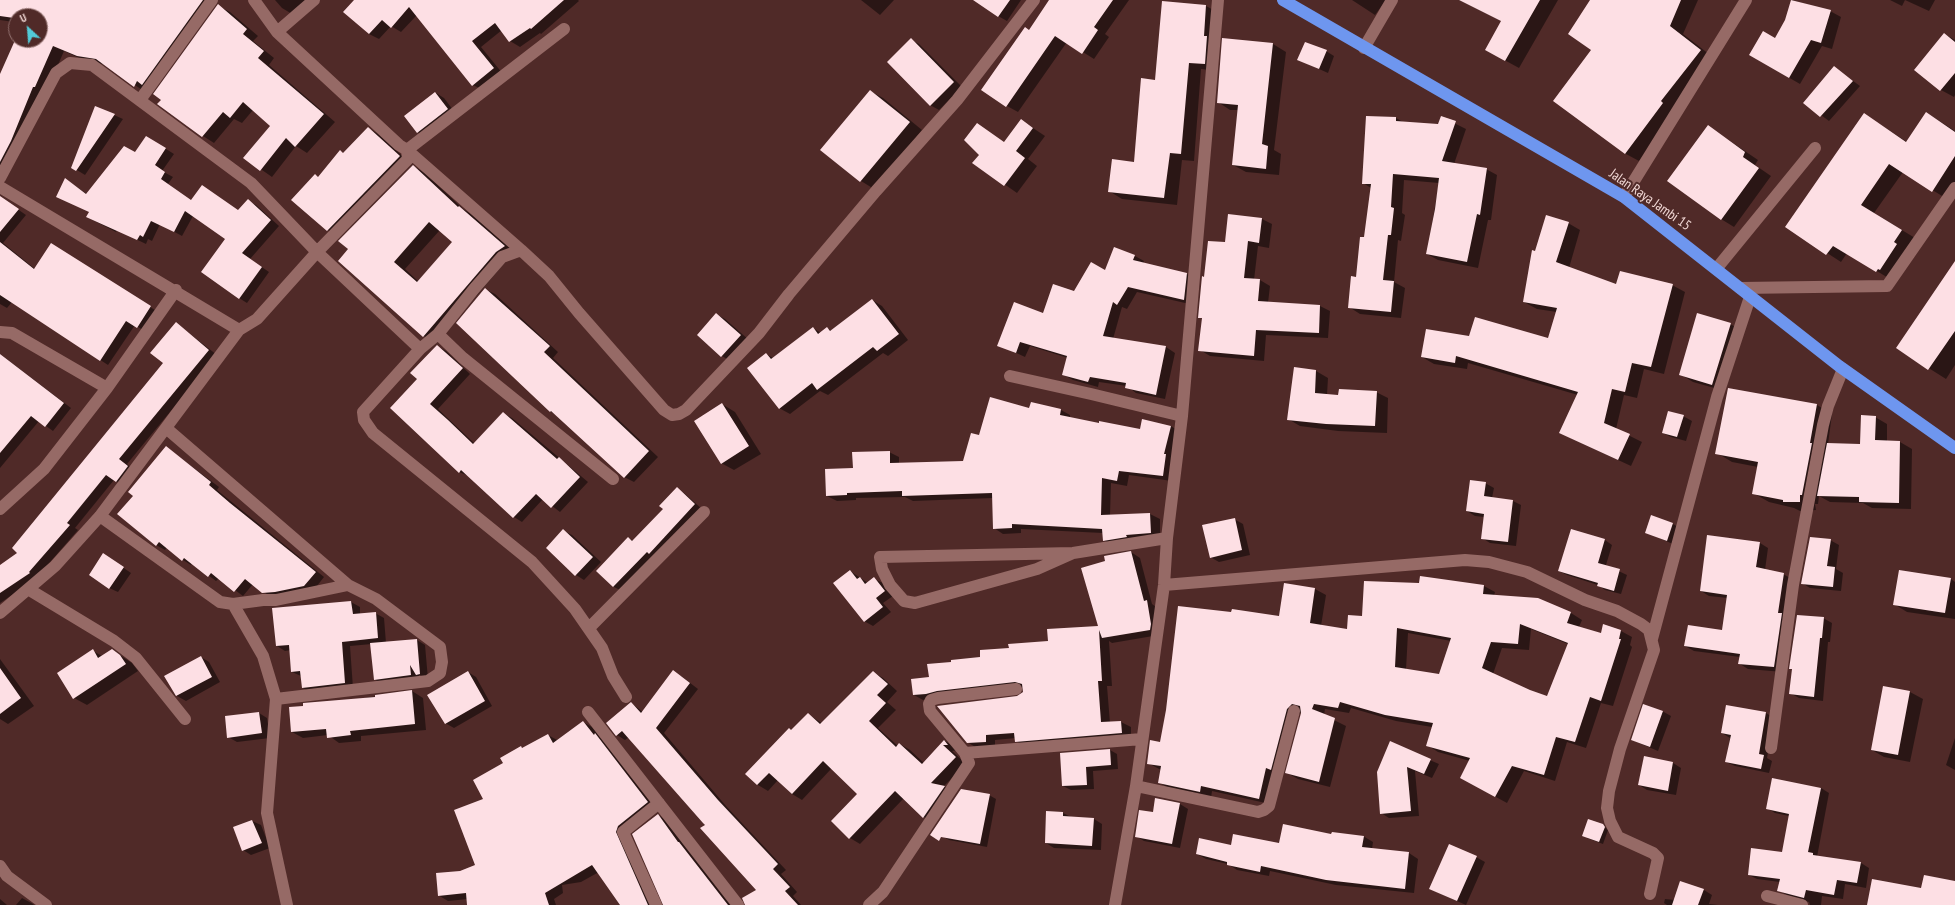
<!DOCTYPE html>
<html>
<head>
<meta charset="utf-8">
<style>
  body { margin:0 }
  #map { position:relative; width:1955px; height:905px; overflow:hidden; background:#502a28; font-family:"PT Sans Narrow",sans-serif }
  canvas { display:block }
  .north { position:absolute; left:8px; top:8px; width:40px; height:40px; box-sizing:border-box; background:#502a28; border:1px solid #91706e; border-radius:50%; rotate:334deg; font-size:11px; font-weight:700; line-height:16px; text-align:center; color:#f2d9d6 }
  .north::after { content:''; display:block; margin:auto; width:14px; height:18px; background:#52cbd8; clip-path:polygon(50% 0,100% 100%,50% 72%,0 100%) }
</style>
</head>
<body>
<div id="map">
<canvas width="1955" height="905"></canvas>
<div class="north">U</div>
</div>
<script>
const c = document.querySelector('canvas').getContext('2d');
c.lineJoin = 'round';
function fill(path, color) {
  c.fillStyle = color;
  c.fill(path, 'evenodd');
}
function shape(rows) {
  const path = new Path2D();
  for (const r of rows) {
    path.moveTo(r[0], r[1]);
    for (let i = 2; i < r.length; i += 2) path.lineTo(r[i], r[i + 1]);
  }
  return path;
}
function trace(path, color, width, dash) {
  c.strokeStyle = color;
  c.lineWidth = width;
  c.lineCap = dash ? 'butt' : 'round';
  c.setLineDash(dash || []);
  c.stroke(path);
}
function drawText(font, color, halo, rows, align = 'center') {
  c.font = font + ' "PT Sans Narrow",sans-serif';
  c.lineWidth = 4;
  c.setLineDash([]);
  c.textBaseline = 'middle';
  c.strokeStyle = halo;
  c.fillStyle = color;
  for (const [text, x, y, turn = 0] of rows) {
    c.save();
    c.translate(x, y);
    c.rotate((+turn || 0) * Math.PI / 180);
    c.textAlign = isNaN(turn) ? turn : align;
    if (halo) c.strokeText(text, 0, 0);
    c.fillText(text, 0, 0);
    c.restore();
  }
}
const shadow = shape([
  [0,0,216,0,145,92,105,64,88,62,64,51,46,93,0,166,0,78,16,40,40,40,40,16,16,16,16,29,12,27,14,22,0,20],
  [275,0,308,0,292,14,282,8],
  [358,0,578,0,579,1,541,34,540,33,520,47,510,41,502,30,481,47,503,74,483,90,473,85,417,15,401,32,391,26,379,39,369,34],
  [861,0,894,0,880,15],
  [984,0,1021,0,1007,21,998,16],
  [1050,0,1129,0,1105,34,1109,37,1094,59,1067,42,1018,112,1007,106,1030,31],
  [1352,0,1386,0,1375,15],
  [1459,0,1558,0,1519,68,1486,50,1502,21],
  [1592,0,1698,0,1683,34,1714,58,1639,161,1626,154,1554,101,1593,49],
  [1792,0,1830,11,1841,17,1832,49,1822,46,1800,84,1750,55,1775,39,1786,20],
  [1890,0,1905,0,1902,6],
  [1905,0,1935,0,1929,11],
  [1163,3,1206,6,1219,13,1217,71,1201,69,1194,161,1182,160,1177,205,1122,199,1109,191,1135,163,1156,81],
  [218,6,230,12,258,36,253,41,274,58,269,65,335,122,307,153,296,146,272,177,245,158,271,125,253,110,242,123,234,119,214,143,203,136],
  [1944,34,1955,40,1955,95,1954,97,1941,90,1915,69],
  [1223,39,1273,44,1286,52,1274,150,1281,154,1279,175,1246,172,1233,165,1238,110,1230,110,1218,102],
  [911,40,919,44,962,87,939,110,930,105],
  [1326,51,1334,56,1328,73,1299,60],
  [1834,67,1860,86,1829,121,1805,103],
  [870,91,883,98,922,130,874,189,861,181,822,149],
  [436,93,444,98,456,114,426,137,418,132],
  [96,107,123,119,85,175,72,167],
  [1927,113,1955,131,1955,186,1947,199,1903,172,1874,213,1915,238,1890,279,1847,253,1841,262,1787,227,1878,123,1907,142],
  [1442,117,1466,129,1454,164,1486,169,1497,175,1491,220,1488,220,1478,268,1438,260,1427,254,1439,183,1404,180,1402,213,1405,215,1401,241,1398,240,1394,282,1405,288,1401,318,1360,314,1349,307,1365,238,1371,188,1363,183,1396,118,1403,122,1439,125],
  [1021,120,1045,136,1028,159,1037,166,1017,193,974,163,981,155,977,124,1005,143],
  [1708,126,1758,160,1755,165,1771,176,1734,227,1721,219],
  [368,128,378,134,410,163,338,236,328,230,319,178],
  [155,142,174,154,162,171,173,177,168,184,191,201,239,211,248,201,256,205,279,226,250,259,269,272,247,303,239,298,226,239,193,216,182,236,160,224,152,241,148,239,146,244,117,230,116,232,87,217,90,212,65,179,87,194,136,153],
  [413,166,425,173,463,209,471,214,516,253,508,259,436,343,424,336,340,261],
  [440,230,454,242,418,281,405,269],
  [0,197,26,215,3,243,35,269,59,249,158,312,146,332,135,325,108,365,12,302,7,308,0,304],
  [1262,219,1272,224,1269,248,1258,246,1254,280,1260,280,1270,286,1268,303,1320,306,1330,311,1328,338,1266,335,1264,361,1210,356,1200,350,1203,319,1199,317,1205,278,1226,243],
  [1568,223,1580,230,1569,268,1617,286,1672,285,1685,292,1664,374,1644,369,1637,398,1624,395,1616,429,1642,442,1631,466,1560,433,1578,395,1468,363,1467,369,1434,364,1422,357,1470,338,1549,339,1557,312,1537,309,1524,302,1536,252],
  [1135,256,1144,261,1143,264,1187,274,1196,279,1194,305,1137,292,1127,309,1122,307,1113,339,1166,347,1175,353,1165,399,1136,393,1127,386,1099,382,1098,387,1073,380,1064,375,1068,358,1030,346,1025,357,999,345,1074,292],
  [1955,263,1955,365,1946,379,1897,348],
  [485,289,495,294,558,352,553,358,658,457,634,482,624,477,558,416,550,411],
  [872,300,882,306,908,340,888,356,883,353,828,395,820,391,790,414,779,408,766,354,773,358,813,328,821,333,827,328,832,331],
  [716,314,725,319,749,340,730,361,722,356],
  [176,323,217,355,127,464,136,472,125,486,114,480,75,528,78,530,37,577,38,578,0,603,0,566,19,553,164,363],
  [1730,324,1743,331,1725,391,1693,382,1680,374],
  [437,346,446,351,470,374,438,409,475,444,503,413,512,418,588,482,560,512,543,499,522,522,514,517,469,476,459,472,418,379],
  [0,354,71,408,53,431,39,421,0,468],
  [1295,368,1316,371,1328,378,1327,395,1339,396,1376,392,1388,398,1387,433,1338,431,1300,426,1288,419],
  [1031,403,1061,410,1070,415,1070,418,1099,424,1140,430,1171,426,1180,432,1172,481,1129,475,1127,486,1111,483,1110,515,1150,514,1160,519,1160,538,1113,546,1104,540,1103,533,1021,529,1021,533,1003,534,994,528,993,498,913,501,905,497,856,498,856,500,837,501,827,496,854,469,889,452,899,457,899,464,964,462,979,437,1030,409],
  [722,404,735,412,761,454,734,470,721,463],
  [1817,405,1832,414,1828,444,1861,445,1875,417,1887,424,1887,441,1900,442,1912,449,1911,509,1872,508,1863,503,1830,502,1819,496,1818,504,1815,504,1816,510,1800,511,1794,508,1769,502,1753,493,1758,467,1732,462,1717,453],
  [1683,416,1692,421,1686,441,1671,437,1663,433],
  [166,447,219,487,217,490,324,577,313,591,271,597,253,584,243,596,219,578,216,581,192,563,191,565,183,560,167,547,165,550,156,545,134,496],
  [1485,483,1494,488,1492,498,1513,501,1521,505,1516,546,1490,543,1482,538,1484,517,1475,516,1467,511],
  [677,489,684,493,702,509,622,591,614,587,598,571,628,538,634,541,664,509],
  [1234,519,1243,524,1250,555,1219,562,1210,557],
  [1673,524,1681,529,1675,545,1646,532],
  [1571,530,1605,540,1612,545,1606,565,1627,575,1621,594,1605,590,1598,585,1567,575,1559,571],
  [564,531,572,535,601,562,584,580,576,575],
  [1830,540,1839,545,1836,569,1843,573,1841,591,1810,588,1802,583],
  [1760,543,1768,548,1765,570,1783,574,1792,579,1783,672,1748,669,1740,664,1740,657,1694,651,1685,646,1723,631,1728,598,1709,596,1701,591],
  [1131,552,1140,558,1152,604,1156,607,1159,635,1112,643,1109,641,1112,686,1107,686,1110,723,1121,722,1131,727,1131,738,1025,746,1016,741,1016,738,995,740,995,747,977,748,967,742,1024,692,1023,687,947,695,936,699,923,700,914,695,930,678,981,658,1010,649,1049,642,1099,627,1106,561],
  [112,560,131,573,118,592,109,588],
  [850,571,868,583,874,579,883,583,893,596,883,603,891,612,873,626,864,621],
  [1951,579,1955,582,1955,619,1907,612,1894,604],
  [1484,586,1495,592,1494,596,1537,599,1571,613,1582,620,1579,627,1602,634,1621,631,1632,637,1630,645,1632,647,1613,706,1601,703,1586,748,1567,742,1555,781,1524,771,1507,803,1472,784,1470,761,1438,752,1427,745,1432,727,1396,721,1351,708,1349,713,1325,709,1324,715,1346,726,1330,787,1298,779,1287,773,1303,710,1298,715,1270,804,1212,791,1211,798,1170,789,1159,782,1161,770,1148,763,1160,743,1280,617,1315,589,1326,595,1321,626,1348,630,1363,617],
  [1531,629,1568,644,1548,697,1529,691,1493,674,1502,648,1529,650],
  [1408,633,1451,641,1440,675,1406,670],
  [351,602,360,607,360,615,375,613,384,618,386,643,417,640,425,645,428,679,419,675,419,680,383,684,374,679,372,644,350,646,353,688,311,693,303,688,301,676,292,672,291,650,285,651,277,646,274,608],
  [1823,618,1832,623,1830,642,1828,642,1823,701,1799,698,1790,693,1793,670,1790,668],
  [112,650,132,663,138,671,87,705,74,698,93,651,102,656],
  [201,657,209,662,220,682,186,701,177,696,166,676],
  [0,659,34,706,8,724,0,719],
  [468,672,476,677,492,706,454,728,445,723],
  [873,672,883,678,897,691,887,702,896,710,878,728,898,746,900,744,910,750,924,763,945,741,955,747,957,750,952,751,966,764,944,786,954,793,934,823,924,817,904,798,860,844,850,838,832,821,858,794,832,768,802,800,792,794,778,780,768,791,758,785,747,774,808,714,823,724],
  [681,676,698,689,664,733,726,806,786,870,781,874,797,892,793,896,801,905,767,905,757,890,706,826,629,737,625,740,617,735,631,703,643,712],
  [1884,687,1910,692,1923,699,1910,762,1884,757,1872,750],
  [412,691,423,698,426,730,361,736,361,741,339,743,328,735,303,738,292,732,304,707],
  [1662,711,1671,716,1658,751,1632,740],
  [259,713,267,718,270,738,237,742,228,737],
  [1766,713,1774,718,1767,758,1772,761,1769,773,1735,766,1726,762,1730,738,1722,733],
  [583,722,592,727,600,737,604,740,657,807,627,831,654,905,621,905,599,872,581,882,562,885,563,893,554,899,556,905,468,905,468,899,448,901,438,895,460,872,476,865,485,799,504,763,521,747,524,749,548,735,557,740],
  [1955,738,1955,770,1946,765],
  [1390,743,1439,764,1432,778,1415,771,1419,816,1389,818,1381,813],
  [1110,750,1117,754,1118,769,1093,771,1094,789,1071,790,1063,786,1061,754],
  [1644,757,1673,763,1681,768,1676,795,1647,790,1639,785],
  [1821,788,1829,793,1817,857,1861,863,1869,868,1866,888,1845,884,1843,899,1822,896,1821,905,1810,905,1809,902,1787,895,1779,890,1780,882,1757,879,1749,875,1783,853,1789,816,1775,813,1767,808],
  [989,795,996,799,987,847,949,840,942,836],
  [1180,804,1188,809,1180,848,1144,841,1136,836,1154,813],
  [1063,813,1071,817,1094,819,1102,824,1101,850,1054,848,1046,843],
  [658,815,666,820,732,905,668,905],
  [252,821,261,825,270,848,251,855,243,850,234,828],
  [1603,825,1608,830,1603,844,1587,838],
  [1332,835,1363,836,1373,842,1372,849,1409,853,1418,859,1414,893,1336,885,1270,871,1269,876,1237,870,1228,864,1206,859,1197,854,1232,846,1279,844],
  [1476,857,1485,862,1466,905,1430,889],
  [1704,890,1712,895,1709,904,1718,905,1667,905,1664,903,1665,899,1675,900],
  [22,898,33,904,34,905,16,905],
  [0,899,7,905,0,905]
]);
const building = shape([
  [0,0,203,0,142,85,137,81,134,87,96,59,77,56,53,46,35,87,33,87,11,141,0,162,0,74,16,38,16,40,40,40,40,16,16,16,16,29,11,28,14,18,0,16],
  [354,0,564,0,531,29,530,28,509,42,495,23,472,41,494,68,472,86,409,7,391,28,382,20,369,34,343,12],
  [973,0,1010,0,998,17],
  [1049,0,1113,0,1094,27,1098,30,1082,54,1055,36,1006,107,981,90,1025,27,1029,30],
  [1459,0,1540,0,1505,61,1485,50,1501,21],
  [1590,0,1681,0,1670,26,1701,50,1661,101,1663,103,1625,154,1553,101,1591,50,1568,34],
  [1791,0,1831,10,1821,43,1811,40,1789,78,1749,55,1763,31,1775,38,1785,20],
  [1162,1,1206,5,1204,36,1207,36,1205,64,1189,63,1181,154,1170,153,1164,198,1108,192,1112,159,1134,162,1141,78,1155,80],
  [218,4,247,29,243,34,264,51,258,58,324,114,295,147,286,138,260,171,243,158,270,126,243,102,230,118,223,112,202,137,157,104,161,100,153,94],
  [1944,33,1955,42,1955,73,1940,91,1914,70],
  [911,38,954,82,930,106,887,62],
  [1222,38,1273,43,1262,144,1268,146,1266,169,1232,165,1238,105,1217,103],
  [1305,42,1327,50,1319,69,1297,60],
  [1834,66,1853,81,1820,117,1803,103],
  [870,90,910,122,860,182,820,150],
  [435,92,448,109,417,133,404,116],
  [95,106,115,114,76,171,71,168],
  [1926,112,1955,132,1955,156,1932,192,1889,164,1861,205,1902,230,1894,242,1897,244,1880,270,1878,269,1876,272,1833,246,1826,255,1785,227,1864,113,1906,142],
  [1366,116,1396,117,1396,121,1438,124,1441,116,1456,121,1442,161,1487,168,1480,215,1477,214,1467,262,1426,254,1435,209,1439,178,1393,174,1391,207,1394,208,1391,235,1388,235,1383,280,1394,281,1391,312,1348,308,1351,276,1356,277,1360,237,1364,237,1371,184,1362,184],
  [1021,119,1033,128,1016,151,1025,158,1004,186,972,163,979,155,964,140,977,123,1004,142],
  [1708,125,1745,152,1743,157,1759,168,1721,220,1667,181],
  [368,127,400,156,327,231,291,200,315,174,318,177,340,150,343,153],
  [146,136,166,148,155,165,165,172,161,179,191,200,202,185,238,210,248,199,271,220,242,253,262,267,239,299,201,272,225,239,185,211,174,232,151,221,143,237,140,235,137,240,86,217,89,212,56,197,65,178,86,194,124,146,135,152],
  [413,165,458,207,459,206,505,246,496,252,423,337,338,261,348,249,338,241],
  [429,222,452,242,417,282,394,262],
  [0,196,19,209,0,232],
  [1228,214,1262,218,1259,243,1248,241,1244,278,1260,279,1258,301,1320,305,1319,333,1256,330,1254,356,1198,351,1202,318,1198,318,1202,276,1204,277,1208,241,1225,242],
  [1546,215,1569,222,1556,262,1616,284,1620,271,1673,284,1651,367,1632,363,1625,392,1612,389,1604,423,1630,434,1618,460,1559,433,1578,392,1456,356,1455,363,1421,357,1426,329,1469,336,1475,317,1548,338,1557,308,1523,302,1532,250,1535,251],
  [0,242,34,269,51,243,151,306,137,328,126,321,100,361,0,295],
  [1114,247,1135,255,1133,260,1187,273,1184,300,1128,287,1117,305,1113,302,1103,336,1166,346,1156,395,1125,388,1126,383,1090,377,1088,382,1062,375,1067,356,1020,342,1016,353,997,346,1014,302,1043,313,1053,284,1074,291,1091,262,1105,270],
  [1955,261,1955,331,1928,370,1896,348],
  [485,288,550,346,544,352,649,451,624,478,551,411,550,412,456,323],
  [872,299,899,334,877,351,873,347,817,390,812,383,779,409,747,368,766,353,771,359,813,327,818,334,827,327,830,331],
  [716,313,741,335,721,357,697,335],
  [1697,313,1731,323,1712,385,1679,375],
  [176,322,209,350,119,459,128,466,116,482,106,475,67,523,70,525,29,572,30,573,0,593,0,565,17,553,12,548,163,363,150,353],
  [437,345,463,368,430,404,448,420,473,444,503,412,557,459,559,457,580,477,551,508,536,494,513,518,461,470,459,473,390,408,417,379,410,373],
  [0,354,64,403,45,427,31,416,0,453],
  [1294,367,1316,370,1315,393,1338,395,1339,389,1377,391,1375,426,1326,424,1287,420],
  [1728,388,1817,404,1810,443,1812,443,1802,495,1800,495,1800,502,1783,502,1783,500,1752,494,1758,462,1715,454],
  [990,397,1029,408,1031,402,1061,409,1060,415,1099,423,1099,421,1140,429,1142,419,1171,426,1164,454,1166,454,1163,476,1119,471,1117,481,1102,478,1101,515,1150,513,1151,533,1126,535,1127,537,1103,541,1102,529,1012,524,1012,528,993,529,992,493,902,496,902,491,847,493,847,495,826,496,825,469,853,468,852,452,890,451,890,463,963,461,971,433,979,435],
  [722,403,749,446,721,464,694,421],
  [1668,411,1684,415,1677,437,1662,433],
  [1861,415,1876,416,1875,440,1900,441,1899,503,1859,502,1859,497,1817,496,1827,443,1860,444],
  [166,446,211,482,209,485,230,503,316,572,304,586,275,592,262,593,245,579,234,592,211,573,208,577,184,558,182,561,159,542,156,546,117,514,133,496,128,492],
  [1470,480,1486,482,1484,496,1513,500,1508,542,1481,539,1484,514,1466,511],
  [677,487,695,504,649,554,647,552,613,587,596,571,628,537,632,541,663,509,659,506],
  [1651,515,1673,523,1667,541,1645,533],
  [1235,518,1242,550,1210,558,1202,525],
  [563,529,593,557,575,576,546,548],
  [1571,529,1605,539,1598,563,1620,569,1614,591,1597,586,1598,583,1558,571],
  [1707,535,1760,542,1756,567,1784,573,1778,613,1782,613,1774,667,1738,664,1740,654,1684,646,1688,625,1722,630,1727,595,1700,591],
  [1810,537,1831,539,1827,566,1835,567,1833,587,1801,584],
  [1131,551,1144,601,1147,600,1151,624,1150,630,1102,638,1099,630,1102,681,1098,681,1101,722,1121,721,1122,733,1015,742,1014,733,986,735,986,742,967,743,937,706,1017,696,1023,692,1022,684,1015,682,937,691,926,694,913,695,911,679,929,677,927,664,951,662,951,660,980,657,980,650,1009,648,1008,644,1048,641,1047,629,1098,626,1081,568,1105,561,1104,556],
  [103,553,124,567,109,589,89,575],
  [850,570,857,579,860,577,865,584,874,577,885,591,876,598,883,607,864,622,833,583],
  [1899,570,1951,578,1945,613,1893,605],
  [1420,576,1484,585,1483,594,1538,598,1571,612,1567,623,1601,633,1603,624,1621,630,1619,639,1621,639,1601,701,1590,697,1575,742,1556,737,1544,775,1512,766,1495,797,1460,778,1470,758,1426,746,1433,723,1385,715,1340,702,1338,708,1314,704,1312,709,1335,718,1319,782,1285,773,1301,713,1300,706,1292,704,1287,709,1271,770,1266,768,1259,799,1201,786,1200,792,1158,783,1161,766,1147,764,1150,740,1160,742,1166,710,1178,606,1231,612,1232,609,1279,616,1284,583,1315,588,1310,623,1347,629,1348,615,1362,616,1364,581,1419,583],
  [1520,624,1568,643,1547,696,1530,690,1482,668,1491,642,1518,644],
  [1397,628,1451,638,1439,674,1395,667],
  [351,601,353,614,376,612,378,638,342,642,345,683,302,688,300,671,291,672,289,645,276,646,272,608],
  [1797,615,1824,617,1822,638,1820,638,1814,697,1789,694,1792,669,1789,669],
  [417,639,420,674,416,675,410,665,411,675,374,680,370,643],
  [93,649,98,658,112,649,120,655,126,664,73,699,57,673],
  [201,656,212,677,176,696,164,676],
  [0,668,21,698,0,714],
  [673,670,690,683,656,728,718,800,778,864,773,869,790,887,785,891,798,905,745,905,742,898,756,890,700,828,705,825,703,823,622,731,616,736,606,723,631,702,641,713],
  [468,671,485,701,445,724,427,695],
  [873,671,888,684,877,695,886,703,869,721,896,747,899,743,922,764,944,740,948,745,943,745,956,757,931,783,945,786,923,818,895,791,849,839,831,821,857,794,823,761,792,794,769,773,757,785,745,774,789,728,791,730,808,713,820,724],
  [1883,686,1910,691,1898,755,1871,750],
  [412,690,415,724,350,731,351,735,327,738,326,729,291,732,289,707,303,706,303,703,375,697,375,695],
  [1643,704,1663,711,1650,747,1631,740],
  [1726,705,1766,712,1759,754,1764,755,1761,769,1725,762,1731,735,1721,733],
  [259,712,262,733,227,738,225,716],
  [583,721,594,735,595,733,648,802,618,826,616,832,648,905,620,905,592,865,545,893,549,905,467,905,466,893,438,896,436,873,460,871,475,865,454,810,483,799,473,780,503,763,500,758,521,746,522,748,548,734,553,743],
  [1390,741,1431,759,1424,774,1407,767,1411,811,1380,814,1377,772],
  [1110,749,1111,765,1086,767,1087,785,1062,786,1060,753],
  [1644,756,1673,762,1668,791,1638,785],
  [1772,778,1821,788,1808,852,1813,853,1813,855,1861,862,1857,883,1837,880,1834,895,1806,890,1804,898,1777,891,1780,879,1748,875,1751,848,1782,852,1789,814,1766,809],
  [961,789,990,794,980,844,941,837,939,841,930,835],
  [1155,798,1180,803,1172,844,1135,837,1139,810,1153,812],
  [1046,811,1063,812,1063,816,1094,818,1092,846,1045,843],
  [658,814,678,842,679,842,728,905,663,905,632,834],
  [1588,819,1603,824,1605,827,1599,842,1582,836],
  [252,820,262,843,242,851,233,827],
  [1283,824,1331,834,1332,832,1364,836,1362,847,1409,852,1405,889,1326,880,1261,866,1260,872,1227,865,1227,862,1196,854,1199,838,1231,845,1233,834,1279,843],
  [1449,844,1477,856,1457,901,1429,889],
  [1924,875,1955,881,1955,905,1867,905,1872,879,1921,888],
  [1680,881,1704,889,1698,905,1672,905]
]);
const minor = shape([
  [277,32,314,0],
  [1364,48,1392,0],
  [140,100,212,0],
  [0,178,56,73,70,63,92,65,251,183,317,252,420,349],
  [0,187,239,330,257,319,317,252,408,159,407,150,399,145,277,32,254,0],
  [1624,197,1746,0],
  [521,250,407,150,564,29],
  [1717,268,1815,148],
  [1740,288,1887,286,1955,188],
  [0,332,12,333,107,388],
  [438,334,463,358,613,479],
  [1010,376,1091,394,1182,416],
  [166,428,348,585],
  [0,509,44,469,107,388,176,290],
  [100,516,220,602,233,604,263,600,276,600,348,585,376,599,440,647,442,662,440,673,428,681,276,699],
  [1073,553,1037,569,915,603,904,601,890,585,882,569,880,557,1073,553,1167,538],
  [1164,585,1465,560,1489,562,1527,572,1585,600,1617,611,1641,624,1649,630,1654,650,1620,749,1609,791,1607,808,1610,821,1618,837,1653,853,1658,858,1650,894],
  [28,589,114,641,136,658,185,719],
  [233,604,263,656,276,699,267,813,287,905],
  [0,613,55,566,100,516,239,330],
  [589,628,704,512],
  [1652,639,1717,397,1750,297],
  [626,697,613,676,602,648,575,609,532,562,373,433,364,420,363,412,420,349,438,334,474,289,502,257,521,250,549,276,579,313,664,410,672,415,679,414,686,410,759,333,789,294,876,191,957,100,1034,0],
  [588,712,738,905],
  [1771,748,1793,585,1823,425,1828,406,1843,369],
  [965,753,1142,739],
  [1136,786,1258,812,1264,810,1269,806,1294,711],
  [0,866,7,876,46,905],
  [1767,896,1802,905],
  [656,905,623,832,659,803],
  [869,905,883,892,969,763,965,753,930,711,929,704,931,700,938,698,1016,689],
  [1115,905,1136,786,1164,585,1167,538,1182,416,1218,0]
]);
const highway = shape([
  [1283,0,1624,197,1839,366,1955,448]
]);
const streetNames = [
  ["Jalan Raya Jambi 15",1650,200,35]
];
fill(shadow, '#0007');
fill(building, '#fddfe4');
trace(minor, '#966a66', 12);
trace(highway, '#6e96ef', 12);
drawText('14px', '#f2d9d6', '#502a28', streetNames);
</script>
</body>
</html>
